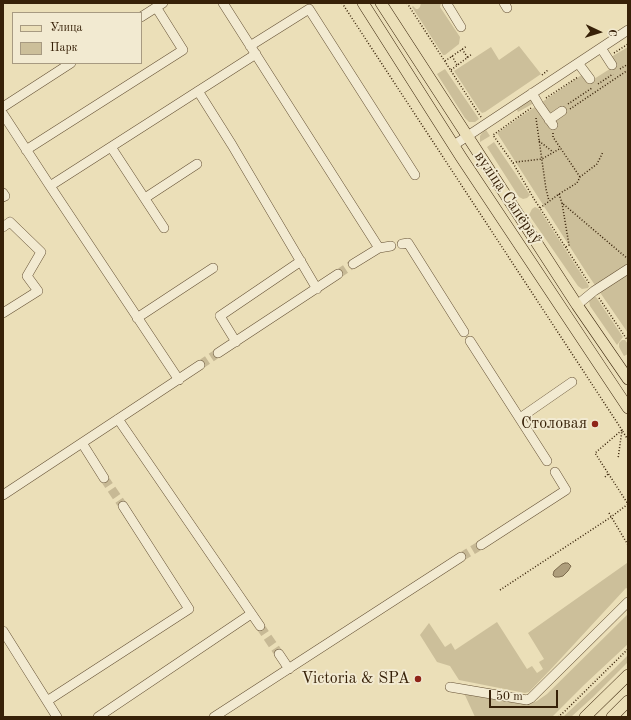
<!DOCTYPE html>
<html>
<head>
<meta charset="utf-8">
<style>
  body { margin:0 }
  #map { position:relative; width:631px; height:720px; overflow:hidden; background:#ebdfb8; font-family:"Old Standard TT",serif }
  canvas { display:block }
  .frame { position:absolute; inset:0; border:4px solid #372108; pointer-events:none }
  .legend { position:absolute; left:12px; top:12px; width:130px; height:52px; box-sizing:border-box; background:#f2ead1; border:1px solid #a79a81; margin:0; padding:5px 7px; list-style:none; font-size:12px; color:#372108 }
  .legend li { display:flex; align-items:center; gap:8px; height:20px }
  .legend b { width:20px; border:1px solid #a79a81 }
  .north { position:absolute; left:579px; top:12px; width:40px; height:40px; -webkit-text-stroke:3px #f2ead1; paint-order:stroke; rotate:94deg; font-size:11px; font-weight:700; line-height:16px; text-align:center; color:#372108 }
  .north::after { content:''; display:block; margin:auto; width:14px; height:18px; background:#372108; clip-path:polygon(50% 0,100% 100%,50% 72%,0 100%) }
  .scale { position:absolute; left:489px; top:690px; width:69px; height:18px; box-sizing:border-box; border:2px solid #372108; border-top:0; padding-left:5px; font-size:12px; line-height:14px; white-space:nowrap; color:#372108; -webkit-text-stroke:3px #f2ead1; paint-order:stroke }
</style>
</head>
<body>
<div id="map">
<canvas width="631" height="720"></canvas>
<div class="frame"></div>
<ul class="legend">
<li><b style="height:5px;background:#ebdfb8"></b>Улица</li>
<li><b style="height:11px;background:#ccbf9a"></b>Парк</li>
</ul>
<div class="north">С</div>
<div class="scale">50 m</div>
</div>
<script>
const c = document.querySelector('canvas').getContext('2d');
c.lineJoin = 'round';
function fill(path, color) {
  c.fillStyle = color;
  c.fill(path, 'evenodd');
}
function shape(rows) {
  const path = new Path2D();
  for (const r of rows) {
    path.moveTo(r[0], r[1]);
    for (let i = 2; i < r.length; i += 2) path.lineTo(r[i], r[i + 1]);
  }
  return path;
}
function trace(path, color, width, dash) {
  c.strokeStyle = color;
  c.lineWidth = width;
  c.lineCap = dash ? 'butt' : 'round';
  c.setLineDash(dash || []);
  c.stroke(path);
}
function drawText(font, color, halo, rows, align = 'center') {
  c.font = font + ' "Old Standard TT",serif';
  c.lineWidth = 4;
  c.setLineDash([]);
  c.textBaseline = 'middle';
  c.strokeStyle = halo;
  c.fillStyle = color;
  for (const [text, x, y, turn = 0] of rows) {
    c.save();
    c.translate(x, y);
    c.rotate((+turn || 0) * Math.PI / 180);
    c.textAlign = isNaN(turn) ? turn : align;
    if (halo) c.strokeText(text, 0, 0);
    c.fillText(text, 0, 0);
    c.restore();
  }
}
const green = shape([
  [421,3,441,3,440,7,460,37,459,44,445,55,443,55,412,7,413,6,416,9,418,9,420,7],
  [519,46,541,74,485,112,482,113,480,111,454,71,491,47,499,60],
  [628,47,628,333,588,275,497,133,583,74,594,79,616,65,611,57],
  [445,69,479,119,475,122,469,122,465,118,437,74],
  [527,101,530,101,534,103,518,112,517,110,517,108],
  [486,130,490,136,480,142,480,136,482,133],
  [494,142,530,195,527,198,523,199,519,197,487,147],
  [535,207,539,209,589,286,588,288,582,289,578,286,529,215,532,209],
  [593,295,596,297,623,337,617,345,590,306,589,301],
  [622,340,625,340,628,344,628,354,624,356,619,347,619,343],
  [627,563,628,565,628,589,626,588,552,668,529,692,525,693,459,680,450,666,437,662,420,635,429,623,445,647,451,643,455,650,497,622,527,669,532,666,537,673,543,669,539,662,544,659,528,633],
  [628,614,628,644,584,685,552,717,475,717,464,693,521,704,530,704,537,701,547,694],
  [628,655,628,662,593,697,571,717,563,717,613,670]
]);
const water = shape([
  [565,563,568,563,571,566,568,571,563,576,559,577,555,577,553,575,554,571,562,564,565,563]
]);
const minorTunnel = shape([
  [338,274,353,264],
  [200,365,218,353],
  [104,478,123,506],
  [461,557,481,545],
  [260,626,279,654]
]);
const path = shape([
  [342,3,622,430,618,459],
  [407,3,481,117],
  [462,49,468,58],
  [614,53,628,44],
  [452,56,457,65],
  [445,61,467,46],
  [620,69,628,64],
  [451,70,472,54],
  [542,75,548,70],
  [598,84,613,74],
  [546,98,578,77],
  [568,104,592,88],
  [531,108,493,135,513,163,534,199,589,283],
  [570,109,628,70],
  [536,118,546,189,549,201],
  [553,133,553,137,580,177],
  [539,141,553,152],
  [513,163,516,162,542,159,561,148],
  [559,194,562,203],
  [540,208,559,194,577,183,580,177,597,164,603,152],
  [566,247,569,245,562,203,628,259],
  [599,298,628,341],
  [605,477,608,474],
  [609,513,628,545],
  [500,590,611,517,628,504,595,453,622,430,628,440],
  [558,717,565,711,628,649]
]);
const minor = shape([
  [223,3,379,248],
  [448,3,447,4,461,27],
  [504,3,507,8],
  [141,17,163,3],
  [250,46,309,9,415,175],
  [601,48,612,65],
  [578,63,590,79],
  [198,91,232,145,317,289],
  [532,93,539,105,553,125],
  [3,107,71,63],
  [3,114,50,186,179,380],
  [549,120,562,111],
  [454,145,628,30],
  [111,147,164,228],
  [26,150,183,50,156,7],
  [50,186,256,54],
  [3,193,5,196,3,197],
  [145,198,197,164],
  [3,227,10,222,41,252,27,276,38,291,3,313],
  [402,244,408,243,464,332],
  [353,264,379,248,391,246],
  [577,305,594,291,628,269],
  [137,318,213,268],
  [470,341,547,461],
  [236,342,220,316,301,261],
  [218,353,338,274],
  [520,418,572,382],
  [118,419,260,626],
  [82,443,104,478],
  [3,495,200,365],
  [481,545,566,490,555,472],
  [3,631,57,717],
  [279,654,289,669],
  [450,687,521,699,527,700,531,698,628,602],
  [47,701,189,609,123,506],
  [98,717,251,614],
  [214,717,461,557]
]);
const major = shape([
  [363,3,461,157,628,408],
  [381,3,577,305,628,379],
  [585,717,628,675],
  [612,717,628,701]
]);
const markers = [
  [595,424,4,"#8f2418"],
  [418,679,4,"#8f2418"]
];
const streetNames = [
  ["вуліца Сапёраў",508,198,56]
];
const poiNames = [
  ["Столовая",587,424],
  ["Victoria & SPA",410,679]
];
fill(green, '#ccbf9a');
fill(water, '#ae9e7c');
trace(water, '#7e6c4e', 1);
trace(minorTunnel, '#c7b995', 9, [9, 4.5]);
trace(minor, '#645034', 10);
trace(major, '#372108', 12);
trace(path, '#372108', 1.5, [1, 2]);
trace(minor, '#f2ead1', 9);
trace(major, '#ebdfb8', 11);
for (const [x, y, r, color] of markers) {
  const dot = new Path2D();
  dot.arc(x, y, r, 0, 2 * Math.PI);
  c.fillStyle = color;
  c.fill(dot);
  trace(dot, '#f2ead1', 1.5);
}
drawText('16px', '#372108', '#f2ead1', streetNames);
drawText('16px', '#372108', '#f2ead1', poiNames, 'right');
</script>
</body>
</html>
